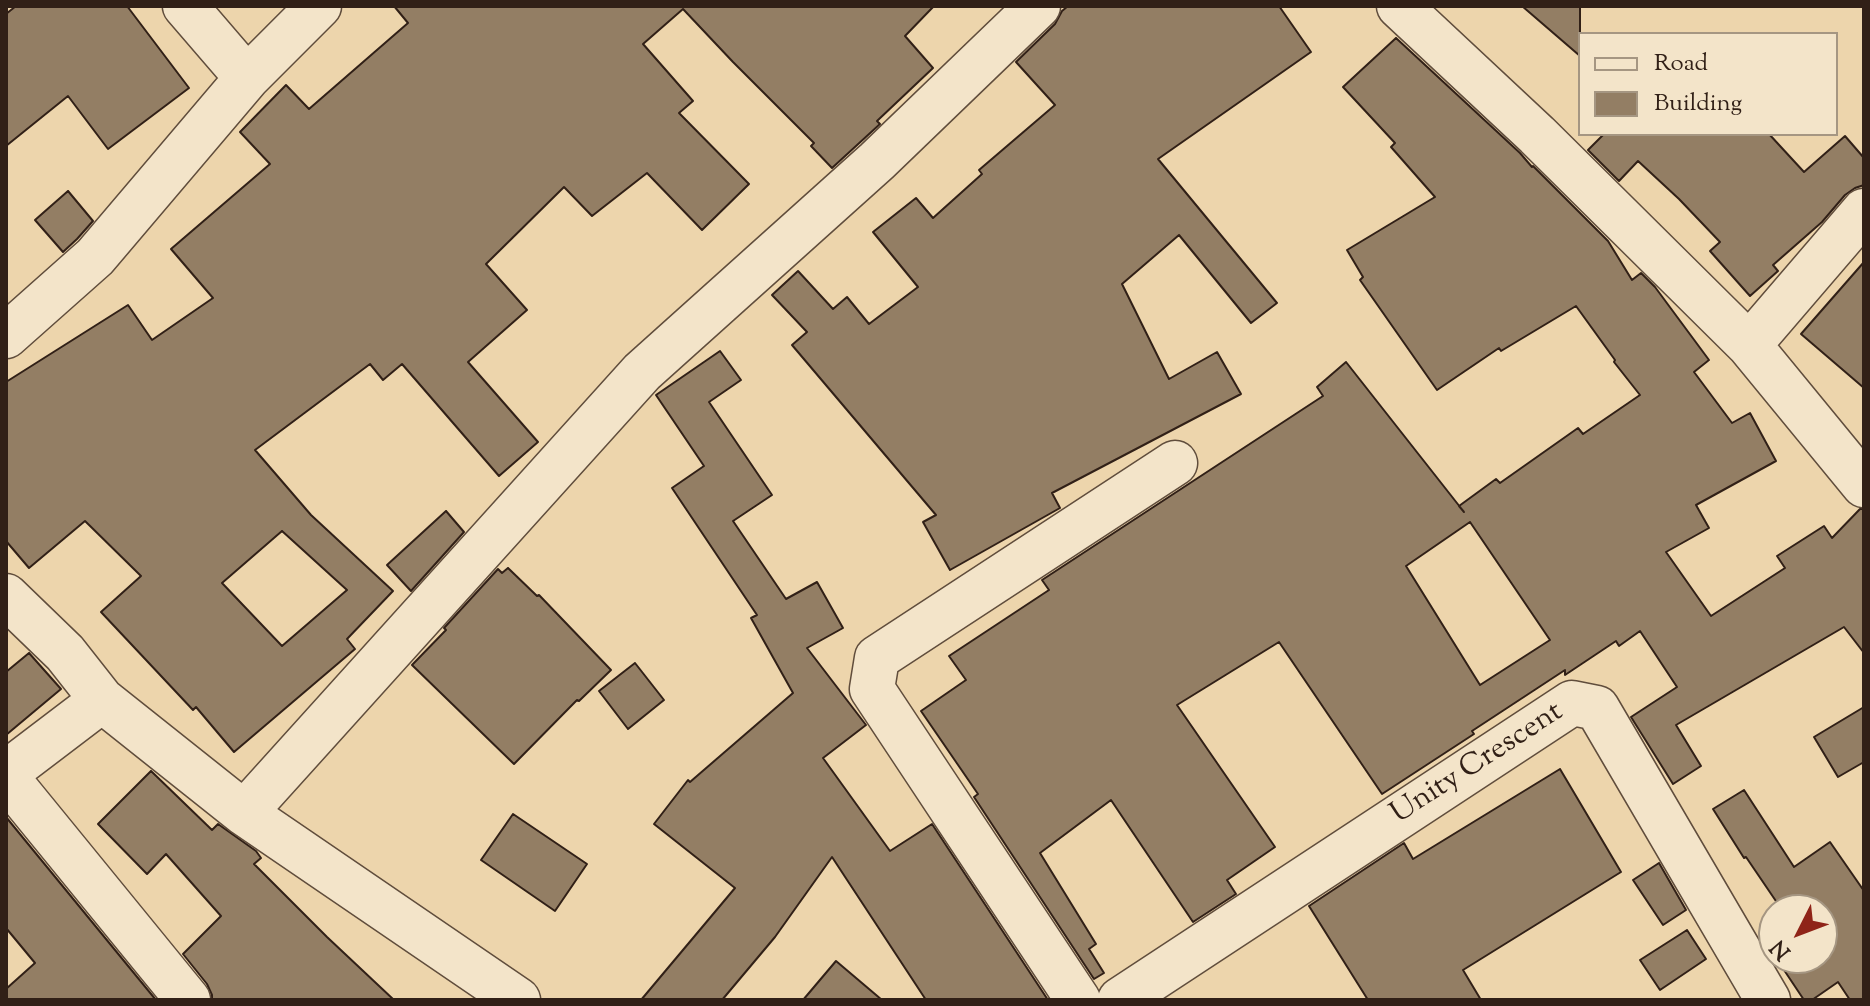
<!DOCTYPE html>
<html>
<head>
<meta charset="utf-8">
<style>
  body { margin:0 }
  #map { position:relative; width:1870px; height:1006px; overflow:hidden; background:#edd5ac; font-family:"Sorts Mill Goudy",serif }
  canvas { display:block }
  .frame { position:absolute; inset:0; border:8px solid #312017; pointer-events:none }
  .legend { position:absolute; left:1578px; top:32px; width:260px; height:104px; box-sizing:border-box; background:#f3e4c9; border:2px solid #a59682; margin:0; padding:10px 14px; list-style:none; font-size:24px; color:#312017 }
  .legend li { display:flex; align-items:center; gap:16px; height:40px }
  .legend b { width:40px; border:2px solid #a59682 }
  .north { position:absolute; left:1758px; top:894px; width:80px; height:80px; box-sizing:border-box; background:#f3e4c9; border:2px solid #a59682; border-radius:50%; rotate:228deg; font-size:22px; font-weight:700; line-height:32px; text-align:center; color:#312017 }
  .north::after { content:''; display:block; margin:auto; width:28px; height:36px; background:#8f2418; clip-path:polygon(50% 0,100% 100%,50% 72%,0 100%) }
</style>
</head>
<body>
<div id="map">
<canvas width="1870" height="1006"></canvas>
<div class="frame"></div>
<ul class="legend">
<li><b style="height:10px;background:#f3e4c9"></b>Road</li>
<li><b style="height:22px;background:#937e64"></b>Building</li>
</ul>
<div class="north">N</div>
</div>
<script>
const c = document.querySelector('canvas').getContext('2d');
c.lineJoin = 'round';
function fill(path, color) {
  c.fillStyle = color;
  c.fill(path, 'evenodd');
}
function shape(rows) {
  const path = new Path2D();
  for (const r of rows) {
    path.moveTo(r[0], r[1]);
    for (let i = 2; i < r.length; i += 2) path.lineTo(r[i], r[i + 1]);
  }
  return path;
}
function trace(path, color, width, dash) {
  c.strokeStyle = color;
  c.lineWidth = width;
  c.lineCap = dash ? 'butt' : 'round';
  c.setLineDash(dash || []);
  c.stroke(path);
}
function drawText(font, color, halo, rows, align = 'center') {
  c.font = font + ' "Sorts Mill Goudy",serif';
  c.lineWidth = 6;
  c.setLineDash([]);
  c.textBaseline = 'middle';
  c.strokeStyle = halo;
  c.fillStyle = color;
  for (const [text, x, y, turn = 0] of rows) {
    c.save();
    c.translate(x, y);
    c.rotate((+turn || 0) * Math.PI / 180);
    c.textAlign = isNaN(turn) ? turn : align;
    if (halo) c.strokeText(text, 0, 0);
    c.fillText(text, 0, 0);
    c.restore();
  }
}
const building = shape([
  [16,6,127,6,189,88,108,149,68,96,6,146,6,14,16,6],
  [394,6,934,6,905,36,933,68,877,121,880,124,832,168,811,146,814,143,733,62,683,9,643,44,693,101,679,113,749,184,702,230,647,173,592,216,564,187,486,264,527,310,468,362,538,442,499,476,402,364,383,380,370,364,255,450,311,515,393,591,347,639,355,649,234,752,196,707,193,710,101,612,141,576,85,521,29,568,6,541,6,382,128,305,152,340,213,298,171,249,270,164,240,132,286,85,309,109,408,23,394,6],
  [282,531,347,590,282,646,222,583,282,531],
  [1068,6,1279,6,1311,52,1158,159,1277,303,1251,323,1179,235,1122,284,1169,379,1217,352,1241,394,1052,493,1060,508,950,570,923,522,936,515,792,345,807,332,772,295,798,271,833,309,847,297,869,324,918,287,873,232,916,198,933,218,982,174,979,170,1055,105,1016,62,1055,24,1062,11,1068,6],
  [1522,6,1580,6,1580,56,1522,6],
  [1396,38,1520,153,1532,167,1533,166,1608,241,1632,280,1641,273,1655,287,1709,360,1694,372,1732,423,1750,413,1776,461,1696,505,1709,528,1666,552,1711,616,1785,568,1777,556,1824,526,1832,538,1860,509,1864,509,1864,653,1844,627,1676,725,1701,766,1673,784,1631,717,1677,687,1640,631,1619,646,1616,641,1565,675,1565,670,1472,731,1474,734,1382,794,1279,642,1177,705,1275,847,1227,880,1236,894,1193,922,1111,800,1040,853,1096,944,1089,949,1104,973,1094,979,974,797,978,794,921,711,966,680,949,656,1049,590,1042,580,1323,396,1317,387,1346,362,1464,512,1459,506,1496,479,1500,483,1578,428,1583,434,1640,395,1614,362,1615,360,1576,306,1501,351,1499,348,1437,390,1360,280,1363,277,1347,250,1435,197,1391,147,1395,143,1343,87,1396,38],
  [1470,522,1550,640,1480,685,1406,566,1470,522],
  [1604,134,1769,134,1804,172,1845,136,1864,158,1864,185,1855,188,1845,195,1822,222,1773,265,1778,271,1750,296,1710,251,1720,242,1679,199,1638,161,1619,181,1588,150,1604,134],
  [68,191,93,221,77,239,63,252,35,220,68,191],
  [1864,262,1864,388,1801,334,1864,262],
  [720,351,741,380,709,402,772,495,733,521,786,599,817,582,843,628,807,648,866,725,823,758,890,851,932,824,1048,1000,926,1000,832,857,775,937,722,1000,641,1000,735,888,654,824,688,780,690,782,793,693,751,618,757,615,672,488,704,466,656,395,720,351],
  [446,511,464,532,411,591,387,565,446,511],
  [508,568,537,596,539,595,611,670,579,701,577,700,514,764,412,665,446,630,444,628,498,569,502,573,508,568],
  [29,653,61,689,6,735,6,672,29,653],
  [635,663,664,700,628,729,599,691,635,663],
  [1864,707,1864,762,1838,777,1814,737,1864,707],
  [1560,769,1621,872,1463,970,1481,1000,1368,1000,1309,906,1404,843,1413,859,1560,769],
  [151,771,212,830,218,824,256,851,261,858,254,864,327,937,394,1000,212,1000,212,995,207,984,183,954,221,916,166,854,147,874,98,824,151,771],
  [1744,790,1794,867,1830,842,1864,891,1864,1000,1850,1000,1838,982,1812,1000,1804,1000,1776,958,1822,958,1822,910,1782,910,1746,857,1744,858,1713,809,1744,790],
  [513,814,587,864,555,911,481,860,513,814],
  [6,817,156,1000,6,1000,6,989,35,963,6,928,6,817],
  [1659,863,1686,910,1663,925,1633,880,1659,863],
  [1687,930,1706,959,1660,990,1640,960,1687,930],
  [836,961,882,1000,803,1000,836,961]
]);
const minor = shape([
  [185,6,247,78],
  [1399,6,1537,135,1749,345,1864,485],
  [6,336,95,257,247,78,319,6],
  [1749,345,1864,211],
  [6,596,65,653,102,700,244,813,518,1000],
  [6,773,102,700],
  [6,777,188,1000],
  [244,813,642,372,877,161,1038,6],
  [1078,1000,872,689,877,658,1175,463],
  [1120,1000,1572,703,1597,708,1768,1000]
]);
const streetNames = [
  ["Unity Crescent",1478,765,-33]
];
fill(building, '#937e64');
trace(building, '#312017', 2);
trace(minor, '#604d3c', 47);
trace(minor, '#f3e4c9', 44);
drawText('30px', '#312017', '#f3e4c9', streetNames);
</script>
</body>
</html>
